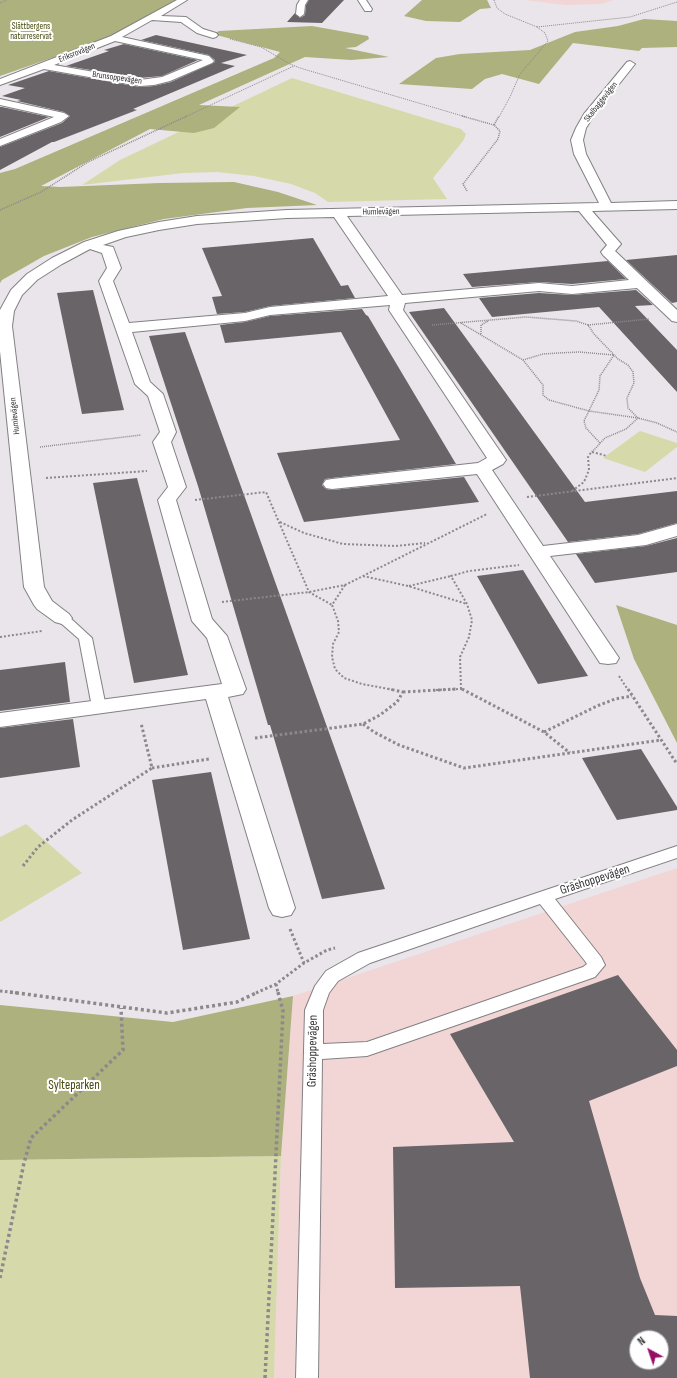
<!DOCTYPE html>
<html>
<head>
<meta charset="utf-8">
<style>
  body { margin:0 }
  #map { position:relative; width:677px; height:1378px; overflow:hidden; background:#e9e5ea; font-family:"Sofia Sans Condensed",sans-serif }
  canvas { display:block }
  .north { position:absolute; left:629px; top:1330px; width:40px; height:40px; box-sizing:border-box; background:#fff; border:1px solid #afaeaf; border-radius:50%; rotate:320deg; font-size:11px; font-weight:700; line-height:16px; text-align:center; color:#363537 }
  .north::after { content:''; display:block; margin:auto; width:14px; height:18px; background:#970f64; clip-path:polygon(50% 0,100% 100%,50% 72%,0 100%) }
</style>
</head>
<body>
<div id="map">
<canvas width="677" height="1378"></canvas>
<div class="north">N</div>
</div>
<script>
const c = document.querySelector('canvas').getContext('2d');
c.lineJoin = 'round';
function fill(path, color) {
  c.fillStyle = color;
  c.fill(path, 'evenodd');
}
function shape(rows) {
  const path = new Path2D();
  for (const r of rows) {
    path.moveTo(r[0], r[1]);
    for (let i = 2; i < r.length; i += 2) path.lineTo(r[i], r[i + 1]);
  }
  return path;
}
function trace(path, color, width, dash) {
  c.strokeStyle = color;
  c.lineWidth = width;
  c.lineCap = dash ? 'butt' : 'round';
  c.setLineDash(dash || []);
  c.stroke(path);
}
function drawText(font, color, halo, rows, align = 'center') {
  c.font = font + ' "Sofia Sans Condensed",sans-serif';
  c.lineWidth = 4;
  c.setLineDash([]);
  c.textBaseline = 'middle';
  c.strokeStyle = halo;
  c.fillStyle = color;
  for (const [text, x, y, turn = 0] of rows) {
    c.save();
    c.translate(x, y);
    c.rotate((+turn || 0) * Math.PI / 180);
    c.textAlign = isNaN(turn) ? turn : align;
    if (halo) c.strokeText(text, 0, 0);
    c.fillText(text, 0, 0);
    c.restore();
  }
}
const education = shape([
  [525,0,613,0,601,4,565,5],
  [677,868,677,1378,274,1378,281,1156,293,996],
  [637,1338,661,1338,661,1362,637,1362]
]);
const green = shape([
  [292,78,461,129,466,134,463,141,433,178,447,199,328,202,315,193,291,184,254,176,217,172,183,173,82,185,120,160],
  [640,431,677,443,677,447,645,472,603,458],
  [26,824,82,873,0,922,0,837],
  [281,1156,274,1378,0,1378,0,1160]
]);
const forest = shape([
  [0,0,178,0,109,38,0,76],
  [422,0,487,0,491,8,480,9,460,22,426,21,404,16],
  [644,19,677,21,677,47,642,48,639,51,573,43,539,84,502,74,485,79,472,89,399,84,436,58,460,54,530,50,575,32,618,26],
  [312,26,368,36,369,39,356,47,345,48,389,57,351,60,305,57,199,105,240,107,214,128,194,133,150,129,41,186,60,187,160,183,234,182,278,192,317,205,247,208,164,219,92,237,44,256,2,280,0,283,0,173,15,169,274,58,280,52,213,34,219,31],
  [616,605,677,625,677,743,634,659],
  [293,996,281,1156,0,1160,0,1005,173,1022]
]);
const building = shape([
  [309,0,344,0,322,23,287,22,295,13,300,18,305,15,306,5],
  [156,35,247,55,221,63,235,66,133,109,137,110,54,142,52,142,0,170,0,147,62,123,70,116,64,112,17,101,21,100,2,96,25,88,8,85,49,71,140,87,154,86,171,82,215,62,215,60,209,55,141,40],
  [124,44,198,60,162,76,140,78,66,66,109,51,104,50],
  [0,107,2,107,49,117,0,137],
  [313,238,341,286,348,285,355,298,270,306,245,312,217,314,212,297,222,296,202,248],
  [677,255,677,302,672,303,626,260],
  [608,261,626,279,572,284,539,282,472,287,463,274],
  [93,290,124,410,82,414,57,293],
  [636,290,653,305,635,306,677,350,677,392,599,307,492,317,479,298,539,293,572,295],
  [444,308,585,502,677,491,677,523,638,534,568,542,409,312],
  [362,309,366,315,368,316,456,464,332,478,325,479,322,485,326,489,332,490,464,477,479,502,304,522,277,453,400,440,341,332,225,343,220,325,245,322,270,316],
  [185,332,248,506,385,889,322,899,270,725,268,725,198,486,149,336],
  [137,478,188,675,134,683,93,483],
  [677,538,677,572,595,583,576,554,646,546],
  [523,570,588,676,538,684,477,576],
  [65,662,70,702,0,711,0,670],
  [73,719,80,767,0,778,0,728],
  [641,749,677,807,677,810,617,820,582,758],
  [211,772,250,939,183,950,152,780],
  [618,975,677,1050,677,1066,589,1101,640,1278,655,1315,677,1316,677,1378,530,1378,520,1286,395,1288,393,1147,514,1142,450,1034],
  [637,1338,661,1338,661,1362,637,1362]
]);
const pathFar4 = shape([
  [494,0,497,8,505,14,537,27,545,33,548,41,520,74,510,97,499,117],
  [0,3,7,0],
  [537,27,630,17,677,2],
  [230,39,261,47,290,64,300,68,466,117],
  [185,117,294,66]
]);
const pathFar3 = shape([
  [462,116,494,125],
  [467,191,463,184,498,139,500,131,494,125,499,116],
  [0,210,41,192,88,162,187,116],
  [461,323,523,360,543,385,543,395,549,400,589,411,638,418,657,423,677,432],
  [432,325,526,317,576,321,588,325,594,334,618,359,628,365,633,372,634,383,627,398,628,408,638,418,626,429,605,438,592,452],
  [588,325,649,319],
  [481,334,481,325,488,321],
  [523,360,543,354,558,353,579,352,614,355],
  [600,443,586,428,584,421,599,390,600,376,614,355],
  [40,447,141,435]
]);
const pathFar2 = shape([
  [592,452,607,456],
  [46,478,147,471],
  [572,491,584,482,589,470,588,457,592,451],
  [527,497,677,478],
  [195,500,266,492,309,592,332,605],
  [280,522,304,533,343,544,396,546,425,543],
  [363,576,408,586,467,604],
  [345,585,332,605,338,621,339,632,333,644,332,657,335,669,344,678,362,684,394,690],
  [409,586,451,576],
  [222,602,309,592,345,585,487,514],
  [0,637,42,631],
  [619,676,628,690],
  [461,689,460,657,469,637,472,620,467,604,451,576,469,571,519,565],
  [436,690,461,689,463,690]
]);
const pathFar1 = shape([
  [462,689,544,732,570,753],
  [628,689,677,764],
  [403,692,456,689],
  [363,724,374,732,399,745,464,768,661,740],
  [544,732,597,706,615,699,632,696],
  [255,738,363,724,380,715,397,702,403,692,389,689],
  [152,768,209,759],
  [23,866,38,847,72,820,152,768,141,723],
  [290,929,304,963],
  [276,984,278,993],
  [0,991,18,993],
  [256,993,276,984,304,963,327,950,335,948]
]);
const path = shape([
  [10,992,167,1013,237,1002,258,992],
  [0,1278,24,1163,31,1138,123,1050,121,1008],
  [265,1378,283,1011,278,992]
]);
const lane = shape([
  [62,614,67,615,92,638,106,707,104,710,99,711,94,710,92,707,79,639,55,618,57,615,62,614],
  [677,846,677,858,555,899,601,957,605,965,595,977,367,1056,322,1059,318,1378,296,1378,305,1010,315,986,326,971,358,953,677,846],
  [540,904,585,961,587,964,583,967,367,1042,323,1044,323,1010,329,993,338,981,370,963,540,904]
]);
const street = shape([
  [177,0,187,0,161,16,186,17,203,29,216,33,218,35,216,37,213,38,197,33,181,22,152,20,122,37,209,56,214,61,212,63,170,81,154,85,140,86,44,69,0,85,0,79,111,36,177,0],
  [115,41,203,60,162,77,140,80,54,65,115,41],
  [300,0,308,0,305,5,304,14,300,17,296,14,297,5,300,0],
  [358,0,366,0,372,9,371,11,365,11,358,0],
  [630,61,635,64,593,117,586,128,583,140,586,154,611,203,677,201,677,209,592,211,621,244,615,251,677,310,677,322,672,321,637,288,572,294,539,291,405,303,403,310,506,460,503,464,492,470,543,546,638,535,677,524,677,536,646,545,550,556,619,658,616,663,608,664,600,663,477,474,332,489,326,488,323,484,326,480,332,479,478,463,487,458,389,310,390,305,270,315,245,321,132,332,150,382,163,394,176,432,171,442,186,487,176,500,212,619,227,636,246,689,243,694,228,697,295,908,291,915,282,917,273,915,269,908,206,699,0,727,0,713,222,684,207,638,192,621,158,500,168,487,153,442,160,432,148,396,135,384,99,281,107,268,102,253,90,249,62,264,37,280,22,295,14,311,12,326,44,587,52,601,69,614,72,618,69,622,62,624,55,622,37,609,34,605,24,587,0,351,0,310,11,290,27,274,52,258,84,242,118,231,159,222,197,216,287,210,599,203,574,154,571,140,576,128,584,114,627,62,630,61],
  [579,211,607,245,601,252,603,255,629,280,572,286,539,283,402,295,347,216,579,211],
  [334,217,388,296,270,307,245,313,129,323,113,281,121,268,113,247,103,245,126,237,159,230,197,224,287,218,334,217],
  [0,99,64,113,69,116,61,122,0,146,0,139,54,117,0,105,0,99]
]);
const farParknames = [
  ["Slättbergens",31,27],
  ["naturreservat",31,37]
];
const farStreetnames = [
  ["Eriksrovägen",77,53,-22],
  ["Brunsoppevägen",117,78,8],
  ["Skalbaggevägen",601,102,-52],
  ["Humlevägen",381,212,-1],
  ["Humlevägen",15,416,-96]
];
const nearStreetnames = [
  ["Gräshoppevägen",595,880,-18],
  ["Gräshoppevägen",313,1051,-89]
];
const nearParknames = [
  ["Sylteparken",74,1086]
];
fill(education, '#f1d6d5');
fill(green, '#d6daaa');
fill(forest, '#adb17d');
fill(building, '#696468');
trace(lane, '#838084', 2);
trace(street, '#838084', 2);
trace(pathFar4, '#8b898c', 1, [1, 1]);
trace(pathFar3, '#8b898c', 1.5, [1, 1]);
trace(pathFar2, '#8b898c', 2, [2, 2]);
trace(pathFar1, '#8b898c', 3, [2.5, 2.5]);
trace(path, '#8b898c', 3.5, [3, 3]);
fill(lane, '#fff');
fill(street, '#fff');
drawText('9px', '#484a0c', '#fff', farParknames);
drawText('9px', '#363537', '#fff', farStreetnames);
drawText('13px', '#363537', '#fff', nearStreetnames);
drawText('13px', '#484a0c', '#fff', nearParknames);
</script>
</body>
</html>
